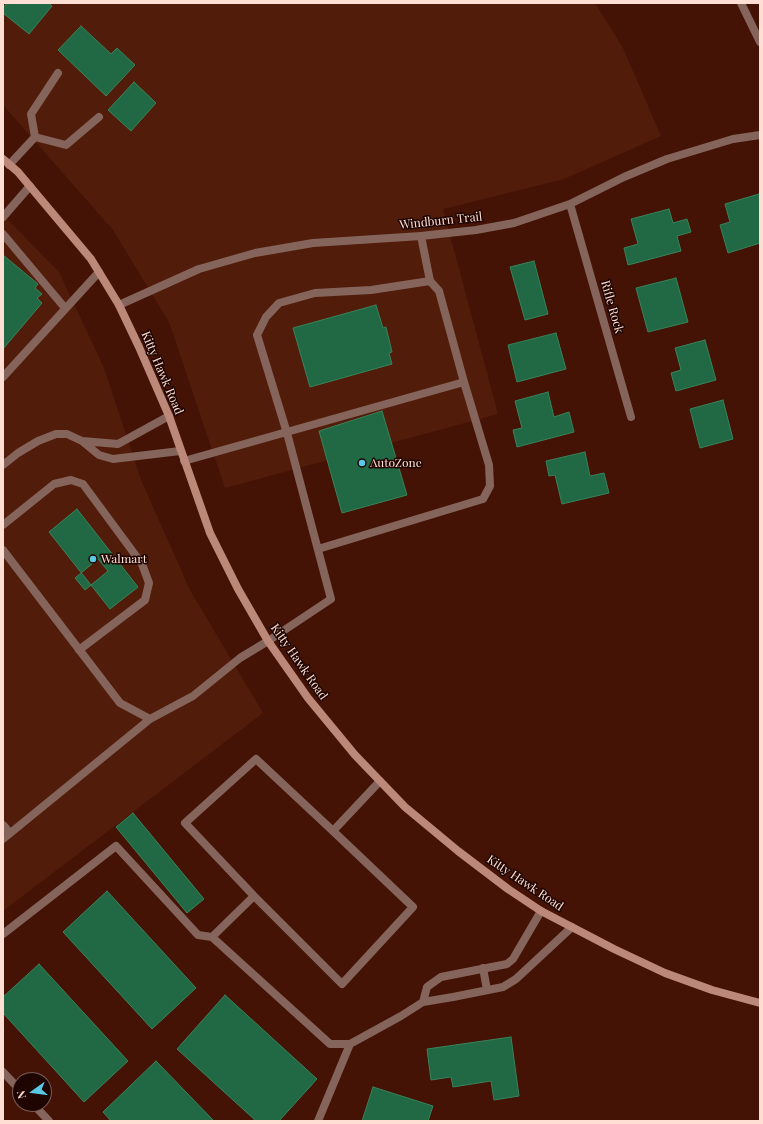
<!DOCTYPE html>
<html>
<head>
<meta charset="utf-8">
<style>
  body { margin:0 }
  #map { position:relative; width:763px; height:1124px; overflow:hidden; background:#441305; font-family:"Playfair Display",serif }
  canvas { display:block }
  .frame { position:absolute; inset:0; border:4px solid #ffded4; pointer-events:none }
  .north { position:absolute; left:12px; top:1072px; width:40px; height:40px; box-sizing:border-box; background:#1f0501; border:1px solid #795c55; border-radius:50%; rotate:256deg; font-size:11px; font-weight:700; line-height:16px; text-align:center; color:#ffded4 }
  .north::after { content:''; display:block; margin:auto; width:14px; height:18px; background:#59c8e5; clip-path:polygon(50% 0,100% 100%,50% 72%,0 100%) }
</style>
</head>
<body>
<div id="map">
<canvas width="763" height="1124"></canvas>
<div class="frame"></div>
<div class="north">N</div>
</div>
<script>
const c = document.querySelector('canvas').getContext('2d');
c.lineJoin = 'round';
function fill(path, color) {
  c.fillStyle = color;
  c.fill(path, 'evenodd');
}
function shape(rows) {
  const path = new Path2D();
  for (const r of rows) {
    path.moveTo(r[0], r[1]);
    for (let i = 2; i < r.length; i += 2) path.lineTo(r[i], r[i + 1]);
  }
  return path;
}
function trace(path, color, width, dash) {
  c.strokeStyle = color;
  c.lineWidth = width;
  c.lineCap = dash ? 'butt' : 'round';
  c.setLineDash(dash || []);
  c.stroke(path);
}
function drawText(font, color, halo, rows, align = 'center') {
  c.font = font + ' "Playfair Display",serif';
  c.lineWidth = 3;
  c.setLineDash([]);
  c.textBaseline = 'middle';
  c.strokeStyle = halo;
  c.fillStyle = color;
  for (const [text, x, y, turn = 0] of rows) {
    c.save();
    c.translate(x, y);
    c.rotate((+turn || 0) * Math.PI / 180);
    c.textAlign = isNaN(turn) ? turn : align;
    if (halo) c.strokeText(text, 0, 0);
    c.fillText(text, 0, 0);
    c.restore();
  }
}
const built = shape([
  [3,3,595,3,623,48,661,136,564,179,443,209,498,414,225,488,169,322,113,230,3,105],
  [3,215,59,272,104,368,141,480,190,590,263,713,3,911]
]);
const building = shape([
  [7,3,48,3,52,6,29,34,3,13,3,8,7,3],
  [81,26,111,54,117,48,135,65,106,96,58,50,81,26],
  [134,82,156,103,131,131,108,110,134,82],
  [759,194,760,198,760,243,728,253,720,225,730,222,725,204,759,194],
  [669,209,673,223,687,219,691,232,677,236,681,251,628,265,624,248,638,244,631,219,669,209],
  [3,255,38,284,35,288,42,294,37,298,42,303,3,349,3,255],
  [534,261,548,314,525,320,510,267,534,261],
  [676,278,688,322,648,332,636,288,676,278],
  [376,305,383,328,386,327,392,352,389,353,392,364,310,387,293,328,376,305],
  [556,333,566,369,517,382,508,345,556,333],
  [705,340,716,380,676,391,671,373,681,370,675,348,705,340],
  [548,392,554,417,569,412,574,432,517,447,513,430,522,428,515,401,548,392],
  [723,400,733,439,700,448,690,409,723,400],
  [382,411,407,495,342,513,319,431,382,411],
  [585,452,590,476,604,473,609,493,562,504,555,475,549,476,546,461,585,452],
  [77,509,138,587,110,609,49,532,77,509],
  [98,559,108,571,85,590,75,578,98,559],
  [133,813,204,899,187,913,116,827,133,813],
  [107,891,196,988,152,1029,63,932,107,891],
  [39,964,128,1061,84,1102,3,1013,3,997,39,964],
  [225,995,317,1079,279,1121,256,1121,177,1049,225,995],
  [511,1037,519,1096,494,1100,491,1081,453,1087,451,1077,431,1080,427,1049,511,1037],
  [156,1061,214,1121,111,1121,103,1112,156,1061],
  [373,1087,433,1106,428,1121,362,1121,373,1087]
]);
const lane = shape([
  [35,137,31,114,58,73],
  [9,165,35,137,66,145,99,117],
  [3,217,30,186],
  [3,234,65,308],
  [3,377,99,272],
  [169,416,118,444,82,441,99,455,113,459,180,451],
  [184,461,464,382,439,291,430,281,421,236],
  [3,465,18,453,38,441,56,434,67,434,82,441],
  [3,525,54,484,71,480,83,484,142,564,149,583,145,600,79,650],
  [318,549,483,499,490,486,489,465,464,382],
  [3,550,120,703,150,719,193,696,240,658,268,641,331,599,287,433,257,335,266,317,279,303,315,293,371,290,430,281],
  [3,825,10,833],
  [333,831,413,907,342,984,254,896,212,937,330,1044,350,1044],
  [3,839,150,719],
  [254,896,185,823,256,759,333,831,380,781],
  [3,934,116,846,198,935,212,937],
  [483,968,487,990],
  [423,1002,427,987,441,977,507,964,513,959,541,911],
  [3,1072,20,1090],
  [33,1104,49,1121],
  [318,1121,350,1044,401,1016,423,1002,453,997,503,987,516,979,572,927]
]);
const street = shape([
  [741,3,760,42],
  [570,204,631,417],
  [119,305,199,269,255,253,313,243,421,236,476,230,514,223,570,204,624,177,667,159,733,139,760,135]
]);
const secondary = shape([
  [3,159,18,172,91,259,119,305,139,347,169,416,210,533,238,589,268,641,308,698,355,755,405,807,458,851,508,889,541,911,614,949,665,973,712,990,760,1003]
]);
const markers = [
  [362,463,4,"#59c8e5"],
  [93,559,4,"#59c8e5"]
];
const streetNames = [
  ["Windburn Trail",441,221,-6],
  ["Rifle Rock",612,307,74],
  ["Kitty Hawk Road",162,373,67],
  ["Kitty Hawk Road",299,662,55],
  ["Kitty Hawk Road",525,883,34]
];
const poiNames = [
  ["AutoZone",370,463],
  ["Walmart",101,559]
];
fill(built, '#521c0b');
fill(building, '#216844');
trace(building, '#38835b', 1);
trace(lane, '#85655b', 8);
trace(street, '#85655b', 8);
trace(secondary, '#bc8879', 8);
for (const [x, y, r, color] of markers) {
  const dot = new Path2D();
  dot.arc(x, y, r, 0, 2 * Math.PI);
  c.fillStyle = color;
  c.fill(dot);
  trace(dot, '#1f0501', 1.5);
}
drawText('12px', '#ffded4', '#1f0501', streetNames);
drawText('12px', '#ffded4', '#1f0501', poiNames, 'left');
</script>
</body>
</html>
